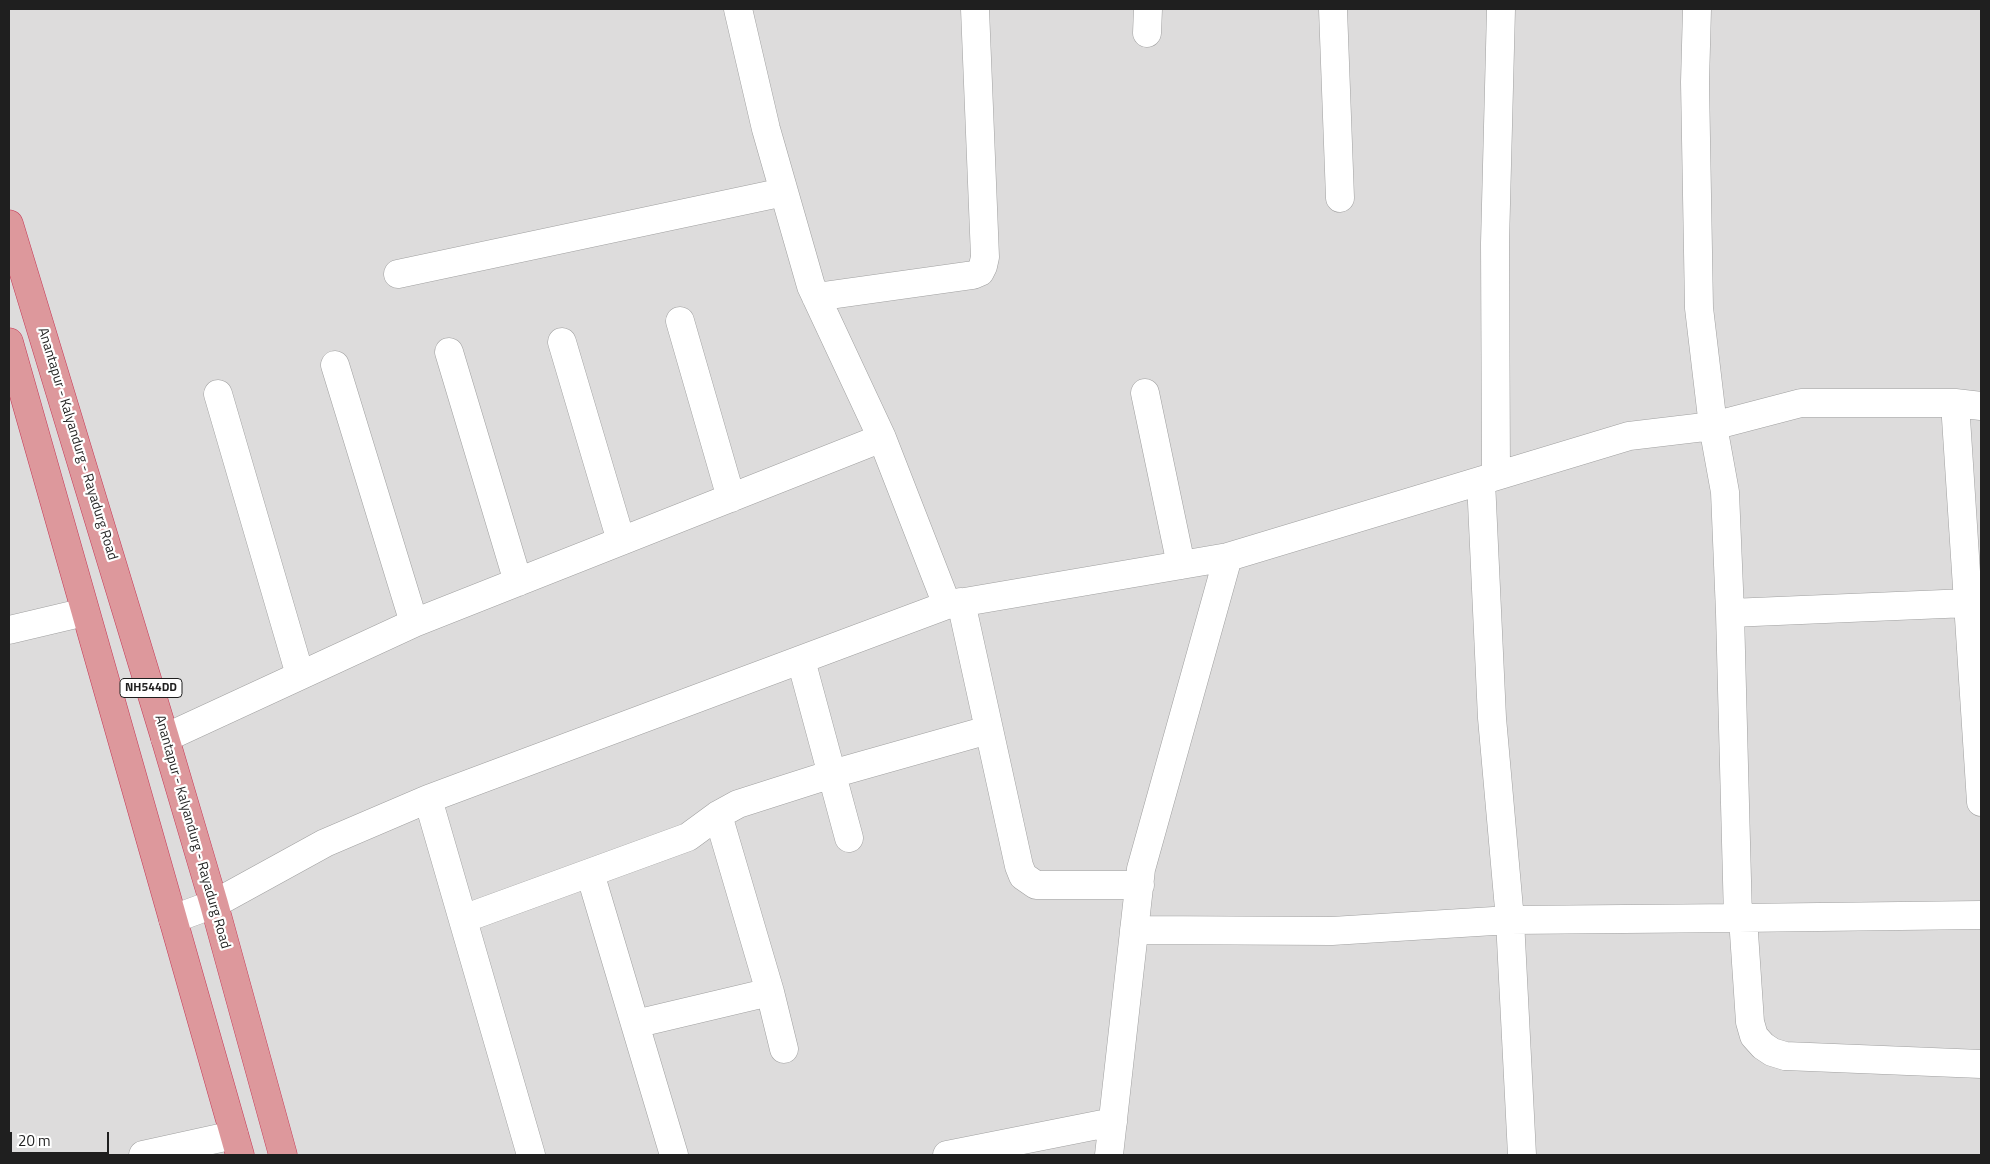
<!DOCTYPE html>
<html>
<head>
<meta charset="utf-8">
<style>
  body { margin:0 }
  #map { position:relative; width:1990px; height:1164px; overflow:hidden; background:#efede7; font-family:"Titillium Web",sans-serif }
  canvas { display:block }
  .frame { position:absolute; inset:0; border:10px solid #1f1f1f; pointer-events:none }
  .scale { position:absolute; left:10px; top:1132px; width:99px; height:22px; box-sizing:border-box; border:2px solid #1f1f1f; border-top:0; padding-left:6px; font-size:15px; line-height:18px; white-space:nowrap; color:#1f1f1f; -webkit-text-stroke:4px #fff; paint-order:stroke }
</style>
</head>
<body>
<div id="map">
<canvas width="1990" height="1164"></canvas>
<div class="frame"></div>
<div class="scale">20 m</div>
</div>
<script>
const c = document.querySelector('canvas').getContext('2d');
c.lineJoin = 'round';
function fill(path, color) {
  c.fillStyle = color;
  c.fill(path, 'evenodd');
}
function shape(rows) {
  const path = new Path2D();
  for (const r of rows) {
    path.moveTo(r[0], r[1]);
    for (let i = 2; i < r.length; i += 2) path.lineTo(r[i], r[i + 1]);
  }
  return path;
}
function trace(path, color, width, dash) {
  c.strokeStyle = color;
  c.lineWidth = width;
  c.lineCap = dash ? 'butt' : 'round';
  c.setLineDash(dash || []);
  c.stroke(path);
}
function drawText(font, color, halo, rows, align = 'center') {
  c.font = font + ' "Titillium Web",sans-serif';
  c.lineWidth = 4.5;
  c.setLineDash([]);
  c.textBaseline = 'middle';
  c.strokeStyle = halo;
  c.fillStyle = color;
  for (const [text, x, y, turn = 0] of rows) {
    c.save();
    c.translate(x, y);
    c.rotate((+turn || 0) * Math.PI / 180);
    c.textAlign = isNaN(turn) ? turn : align;
    if (halo) c.strokeText(text, 0, 0);
    c.fillText(text, 0, 0);
    c.restore();
  }
}
const residential = shape([
  [9,9,1981,9,1981,1155,9,1155]
]);
const minor = shape([
  [738,9,766,129,811,286,882,438],
  [1333,9,1340,198],
  [1697,9,1695,82,1699,308,1713,426,1725,492,1730,613,1968,603],
  [1147,33,1148,9],
  [398,274,784,192],
  [816,297,973,275,980,272,983,266,985,257,975,9],
  [680,321,731,498],
  [562,342,621,541],
  [449,352,518,582],
  [335,365,414,623],
  [1145,393,1181,565],
  [218,394,300,675],
  [1955,403,1981,802],
  [1496,476,1495,243,1501,9],
  [1481,481,1492,718,1510,920,1738,918,1730,613],
  [961,602,1019,866,1023,876,1036,885,1140,885],
  [9,630,85,612],
  [801,660,849,838],
  [165,738,414,623,882,438,947,605],
  [718,815,770,992,784,1049],
  [590,873,674,1155],
  [1738,918,1981,915],
  [1743,918,1750,1022,1754,1036,1763,1046,1772,1052,1785,1056,1981,1064],
  [173,919,214,904,325,843,428,799],
  [463,919,688,837,718,815,738,804,832,774,988,730],
  [1134,930,1332,931,1510,920,1522,1155],
  [635,1024,770,992],
  [143,1155,234,1135],
  [531,1155,428,799,947,605,1228,557,1629,436,1713,426,1801,403,1955,403,1981,406],
  [947,1155,1113,1122],
  [1109,1155,1141,869,1228,557]
]);
const highway = shape([
  [9,224,165,738,214,904,283,1155],
  [9,342,240,1155]
]);
const shields = [
  [151,688,62]
];
const shieldNames = [
  ["NH544DD",151,688]
];
const streetNames = [
  ["Anantapur - Kalyandurg - Rayadurg Road",77,444,73],
  ["Anantapur - Kalyandurg - Rayadurg Road",192,832,74]
];
fill(residential, '#dddcdc');
trace(minor, '#a0a0a0', 29);
trace(highway, '#c63b58', 29);
trace(minor, '#fff', 28);
trace(highway, '#dd989c', 28);
for (const [x, y, w] of shields) {
  const box = new Path2D();
  box.roundRect(x - w / 2, y - 9.5, w, 19, 4);
  c.fillStyle = '#fff';
  c.fill(box);
  trace(box, '#1f1f1f', 1);
}
drawText('bold 12px', '#1f1f1f', null, shieldNames);
drawText('14px', '#1f1f1f', '#fff', streetNames);
</script>
</body>
</html>
